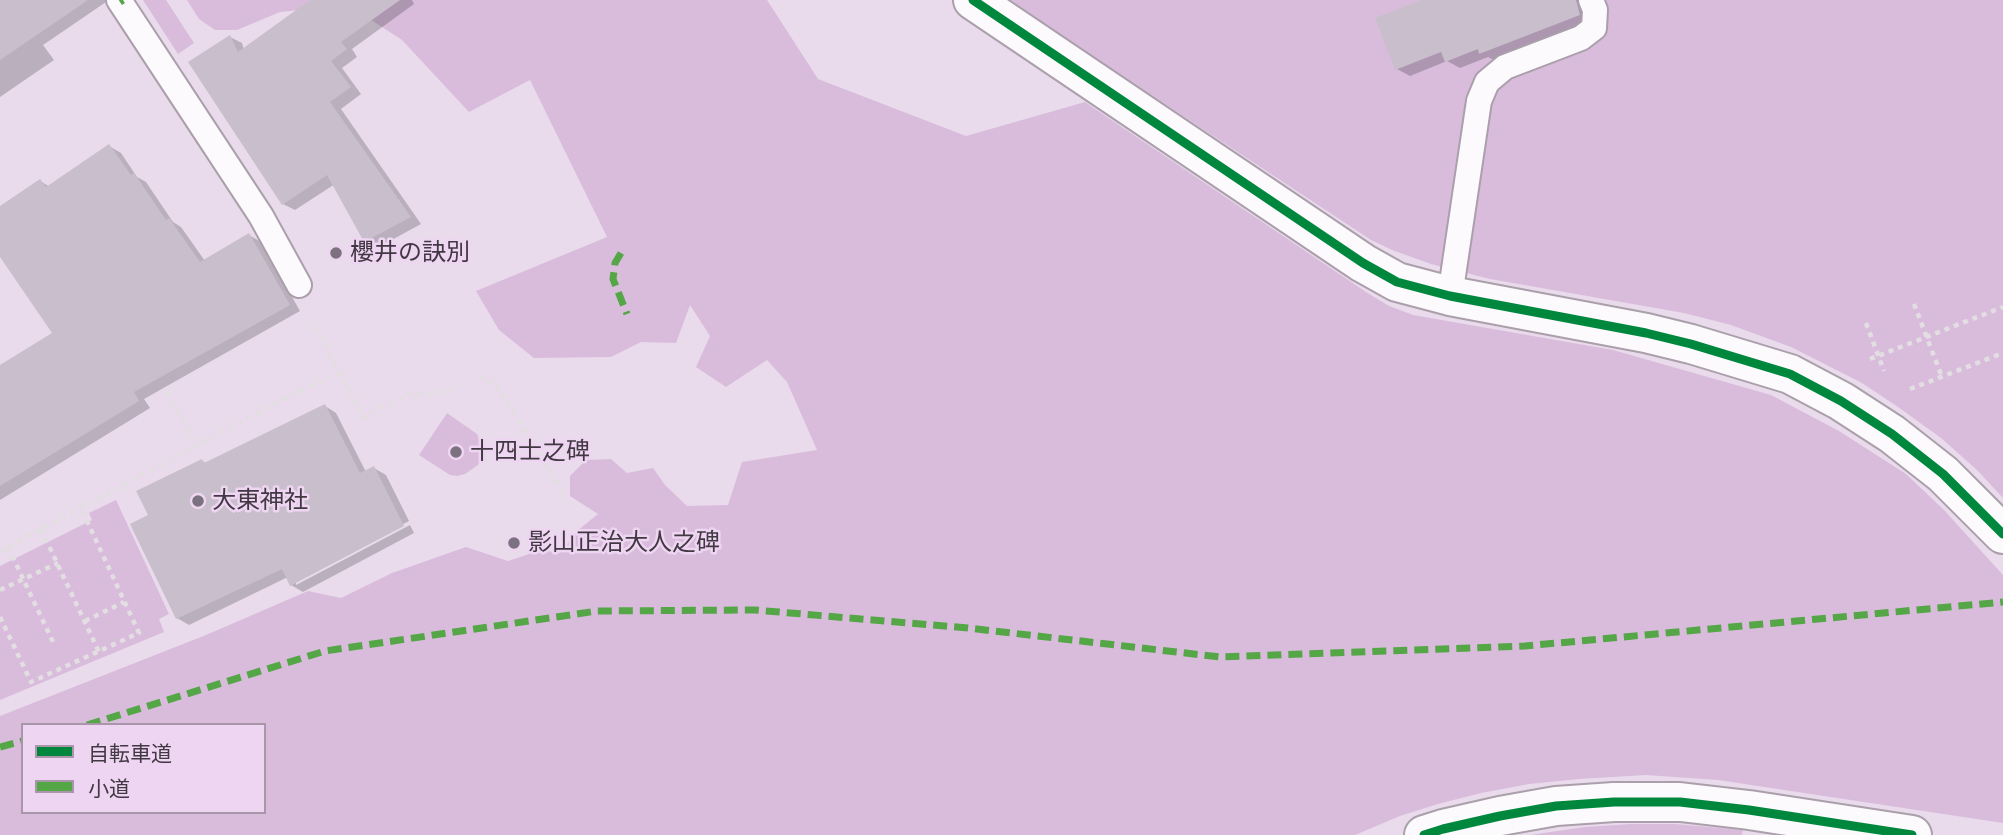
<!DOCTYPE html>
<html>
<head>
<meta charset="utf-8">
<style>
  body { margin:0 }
  #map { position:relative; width:2003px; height:835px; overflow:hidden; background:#e9dbeb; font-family:Mulish,"Noto Sans JP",sans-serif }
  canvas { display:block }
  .legend { position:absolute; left:21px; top:723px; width:245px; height:91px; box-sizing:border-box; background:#eed5f1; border:2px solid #a996ab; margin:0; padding:9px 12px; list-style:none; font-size:21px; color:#423843 }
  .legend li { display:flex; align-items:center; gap:14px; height:35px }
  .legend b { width:35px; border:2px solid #a996ab }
</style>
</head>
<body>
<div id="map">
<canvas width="2003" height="835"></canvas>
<ul class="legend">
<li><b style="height:9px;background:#00873e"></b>自転車道</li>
<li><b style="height:9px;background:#55a646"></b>小道</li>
</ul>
</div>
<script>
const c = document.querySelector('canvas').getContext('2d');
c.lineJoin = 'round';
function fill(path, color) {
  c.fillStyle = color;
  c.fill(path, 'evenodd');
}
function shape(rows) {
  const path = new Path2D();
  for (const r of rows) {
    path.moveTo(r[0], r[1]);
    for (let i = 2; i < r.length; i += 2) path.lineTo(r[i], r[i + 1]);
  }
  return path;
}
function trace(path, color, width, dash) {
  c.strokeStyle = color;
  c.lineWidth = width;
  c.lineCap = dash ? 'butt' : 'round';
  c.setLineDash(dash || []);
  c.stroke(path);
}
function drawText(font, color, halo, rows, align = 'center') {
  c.font = font + ' Mulish,"Noto Sans JP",sans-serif';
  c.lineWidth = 5;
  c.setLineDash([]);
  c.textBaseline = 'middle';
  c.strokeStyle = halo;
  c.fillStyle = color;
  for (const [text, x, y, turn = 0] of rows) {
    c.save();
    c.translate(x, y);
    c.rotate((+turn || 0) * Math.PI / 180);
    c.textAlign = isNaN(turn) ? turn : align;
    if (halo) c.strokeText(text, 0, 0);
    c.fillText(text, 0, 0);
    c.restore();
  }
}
const green = shape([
  [143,0,166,0,194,43,178,54],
  [187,0,767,0,818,79,966,136,1085,102,1366,292,1389,306,1413,315,1613,350,1771,395,1839,431,1906,474,1944,510,2003,575,2003,823,1718,780,1646,775,1579,779,1529,784,1481,793,1438,804,1400,816,1355,835,0,835,0,716,206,635,308,591,341,598,392,573,466,547,508,561,541,550,560,553,577,531,598,514,570,496,570,476,586,460,611,459,627,473,653,468,665,485,687,506,728,505,742,462,817,450,787,382,767,360,726,387,696,367,710,336,690,305,676,343,641,342,611,357,534,358,499,330,476,291,607,237,530,80,469,112,402,40,348,5,280,12,237,30,215,30,199,19],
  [23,725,264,725,264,812,23,812],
  [1007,0,2003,0,2003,498,1977,470,1941,438,1898,407,1862,383,1791,347,1731,325,1684,313,1490,279,1431,264,1392,250,1371,240],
  [447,413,477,434,480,442,482,449,481,458,478,465,465,474,457,476,450,475,419,455],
  [116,500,169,614,159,619,164,632,0,700,0,566,92,520,89,513],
  [1631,824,1675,824,1743,830,1742,835,1530,835,1585,827]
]);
const shadow = shape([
  [12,0,109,0,43,45,54,60,0,97,0,8],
  [313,0,412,0,414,4,352,49,357,57,342,68,361,94,341,109,421,224,377,248,366,241,335,184,295,210,283,204,230,37,242,43,244,50],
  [1426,0,1581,0,1590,24,1494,60,1488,57,1460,68,1447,61,1410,76,1397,69],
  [109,146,121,153,137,177,146,182,173,222,181,227,205,261,249,235,261,242,300,311,144,399,150,408,0,500,0,409,55,334,0,254,0,208,40,181,50,187],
  [325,406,336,413,366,472,374,468,386,475,409,521,296,581,296,585,410,525,414,533,303,592,291,585,288,577,189,625,177,618,150,516,202,461,206,463]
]);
const building = shape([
  [0,0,88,0,0,60],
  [310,0,400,0,341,42,347,49,331,61,351,87,330,102,411,217,364,242,327,175,282,205,188,62,230,35,238,52],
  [1421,0,1576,0,1580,15,1479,54,1478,49,1445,62,1441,52,1395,70,1375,18],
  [109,144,131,175,134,173,166,220,169,218,200,262,249,233,290,305,134,392,139,401,0,486,0,365,52,333,0,257,0,206,40,179,46,187],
  [325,404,360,473,374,466,404,526,290,586,282,569,176,619,130,524,148,515,136,491,202,459,204,463]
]);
const path = shape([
  [1914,304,1942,377],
  [1866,323,1884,371],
  [1870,359,2003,307],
  [339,372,363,417,408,395,452,391],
  [479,376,497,386,563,494],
  [1910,389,2003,353],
  [167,392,196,446],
  [41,529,99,652],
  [8,547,53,642],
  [0,551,278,402,339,372,313,321],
  [0,590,58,563],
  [0,617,31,682,139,633,81,508],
  [85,621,124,602]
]);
const service = shape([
  [119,0,261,216,299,285],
  [1450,296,1479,101,1487,82,1505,67,1581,38,1594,28,1595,10,1591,0]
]);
const minor = shape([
  [973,0,1363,263,1397,282,1450,296,1646,333,1691,344,1790,374,1841,401,1892,434,1943,474,2003,534],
  [1424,835,1443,829,1500,816,1556,806,1614,802,1680,802,1749,810,1912,835]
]);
const quiet = shape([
  [120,2,123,0],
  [621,253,615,263,613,279,627,314],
  [87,725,325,651,597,611,755,610,968,628,1220,657,1525,646,2003,602],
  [0,747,23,741]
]);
const cycleway = shape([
  [973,0,1363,263,1397,282,1450,296,1646,333,1691,344,1790,374,1841,401,1892,434,1943,474,2003,534],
  [1424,835,1443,829,1500,816,1556,806,1614,802,1680,802,1749,810,1912,835]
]);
const markers = [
  [336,253,7,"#7c717e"],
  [456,452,7,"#7c717e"],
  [198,501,7,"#7c717e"],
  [514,543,7,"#7c717e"]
];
const poiNames = [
  ["櫻井の訣別",350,253],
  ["十四士之碑",470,452],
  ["大東神社",212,501],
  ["影山正治大人之碑",528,543]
];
fill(green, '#d9bcdc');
fill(shadow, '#0003');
fill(building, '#c9becb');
trace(service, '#aa9fab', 28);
trace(minor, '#aa9fab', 42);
trace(path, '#e2dee2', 4.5, [5, 5]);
trace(service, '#fcfafc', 24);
trace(minor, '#fcfafc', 38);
trace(quiet, '#55a646', 7, [14, 7]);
trace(cycleway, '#00873e', 9);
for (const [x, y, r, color] of markers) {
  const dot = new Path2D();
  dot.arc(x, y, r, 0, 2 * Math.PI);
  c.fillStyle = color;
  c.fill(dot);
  trace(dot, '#eed5f1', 2.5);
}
drawText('24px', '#423843', '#eed5f1', poiNames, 'left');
</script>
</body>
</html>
